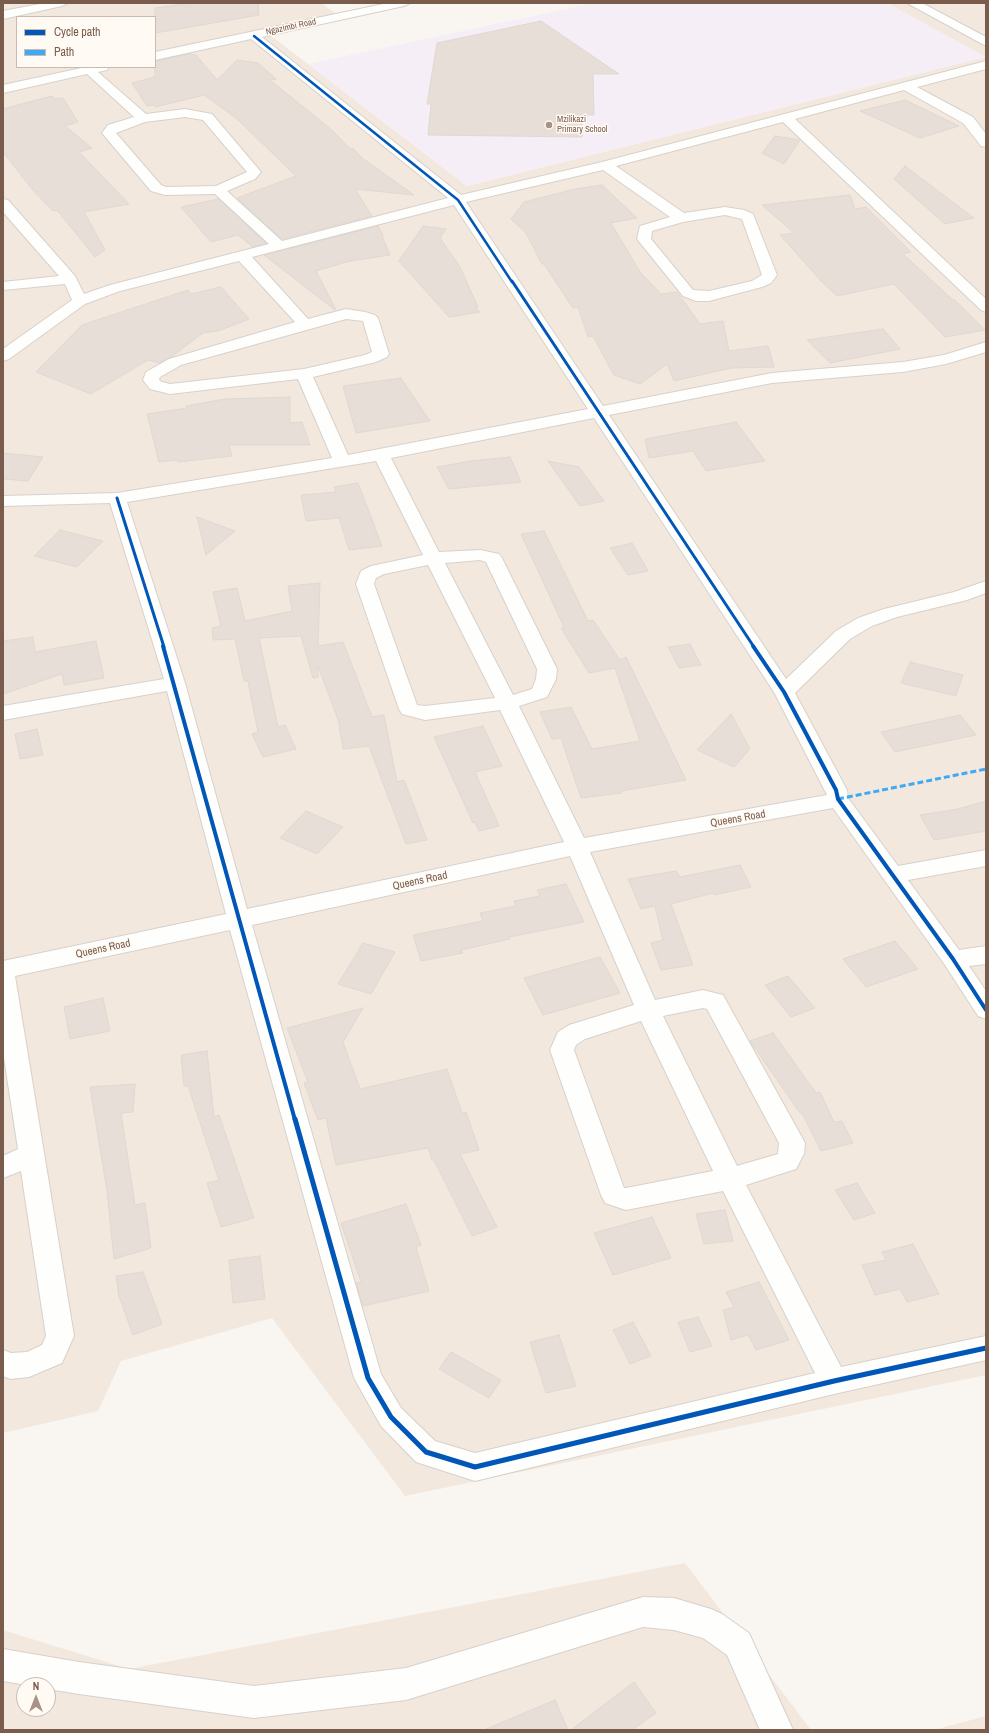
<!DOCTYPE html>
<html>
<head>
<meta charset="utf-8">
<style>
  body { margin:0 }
  #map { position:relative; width:989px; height:1733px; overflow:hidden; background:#f9f5f0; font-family:"Archivo Narrow",sans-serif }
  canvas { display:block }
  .frame { position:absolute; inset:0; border:4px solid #7a5c4d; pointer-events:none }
  .legend { position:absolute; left:16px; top:16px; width:140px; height:52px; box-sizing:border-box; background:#fffaf3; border:1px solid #cabbb1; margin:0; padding:5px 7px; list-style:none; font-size:12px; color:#7a5c4d }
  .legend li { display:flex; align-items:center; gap:8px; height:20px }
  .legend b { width:20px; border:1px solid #cabbb1 }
  .north { position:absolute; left:16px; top:1677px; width:40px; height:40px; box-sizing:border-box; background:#fffaf3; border:1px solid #cabbb1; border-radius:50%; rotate:0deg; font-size:11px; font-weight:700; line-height:16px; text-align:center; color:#7a5c4d }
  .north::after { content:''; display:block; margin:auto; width:14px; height:18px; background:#a69286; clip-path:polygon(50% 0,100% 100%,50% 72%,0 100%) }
</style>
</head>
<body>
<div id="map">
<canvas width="989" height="1733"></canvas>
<div class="frame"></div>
<ul class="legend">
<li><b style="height:5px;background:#0057b8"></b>Cycle path</li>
<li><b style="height:5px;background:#3fa9f5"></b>Path</li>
</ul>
<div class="north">N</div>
</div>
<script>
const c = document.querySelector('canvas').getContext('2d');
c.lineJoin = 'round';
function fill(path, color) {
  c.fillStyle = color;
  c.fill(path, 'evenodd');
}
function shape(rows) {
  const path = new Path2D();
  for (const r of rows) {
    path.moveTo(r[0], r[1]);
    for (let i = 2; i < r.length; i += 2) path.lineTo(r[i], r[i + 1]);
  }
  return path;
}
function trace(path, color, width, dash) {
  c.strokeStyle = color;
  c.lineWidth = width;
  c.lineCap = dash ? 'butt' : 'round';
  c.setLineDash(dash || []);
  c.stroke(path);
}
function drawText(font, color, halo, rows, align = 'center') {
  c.font = font + ' "Archivo Narrow",sans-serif';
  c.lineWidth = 3;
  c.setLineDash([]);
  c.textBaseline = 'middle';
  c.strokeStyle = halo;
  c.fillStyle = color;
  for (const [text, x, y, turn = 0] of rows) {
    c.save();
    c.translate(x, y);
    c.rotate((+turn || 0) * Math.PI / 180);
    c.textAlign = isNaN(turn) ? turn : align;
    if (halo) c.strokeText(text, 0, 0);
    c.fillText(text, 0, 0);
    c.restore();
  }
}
const residential = shape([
  [3,3,321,3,343,19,270,35,467,186,985,57,887,3,986,3,986,1375,405,1496,272,1318,121,1361,98,1411,3,1433],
  [17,17,155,17,155,67,17,67],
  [685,1563,811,1730,3,1730,3,1630,129,1669],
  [24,1685,48,1685,48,1709,24,1709],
  [986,1716,986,1730,934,1730]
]);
const education = shape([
  [594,3,887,3,986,57,467,186,308,64]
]);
const building = shape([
  [192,3,258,3,259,15,155,33,155,8,192,3],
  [541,21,619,74,593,74,594,115,582,115,582,137,428,135,431,104,427,104,437,43,541,21],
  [189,54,196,55,217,80,237,60,258,63,276,79,270,80,333,131,350,149,353,148,362,158,414,195,355,189,372,216,282,239,237,198,296,176,236,118,204,95,155,107,153,105,147,106,132,83,155,77,155,61,189,54],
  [52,96,55,99,63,98,78,122,65,126,92,148,79,152,129,204,84,212,105,250,95,257,57,210,53,211,32,189,3,152,3,109,52,96],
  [905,100,959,126,920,138,860,111,905,100],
  [775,136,800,140,784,164,762,153,775,136],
  [905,166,974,218,945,224,894,179,905,166],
  [602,185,637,218,611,223,640,272,661,294,677,292,700,324,723,321,729,351,768,346,774,367,731,368,674,381,667,364,640,384,614,375,593,336,588,337,578,307,573,308,544,264,542,264,526,233,511,219,524,202,575,189,602,185],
  [850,195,855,209,866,207,911,252,903,254,953,300,955,300,985,330,945,337,894,284,837,296,822,282,780,235,794,233,762,205,850,195],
  [218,199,223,203,266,243,253,247,238,235,211,242,181,207,218,199],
  [378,226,383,235,382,236,390,255,350,261,316,271,336,310,335,310,264,255,378,226],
  [423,226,446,229,440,238,460,267,478,307,475,308,480,312,449,317,399,261,423,226],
  [221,287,249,319,218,331,203,333,171,357,159,363,148,360,91,394,36,372,82,325,188,290,191,294,221,287],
  [883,329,900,349,830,363,807,340,883,329],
  [401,378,430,421,356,433,343,386,401,378],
  [290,397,290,423,302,422,310,445,229,445,232,456,178,462,177,460,159,462,147,414,187,408,186,406,225,399,290,397],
  [736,422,765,461,706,471,693,451,649,458,645,439,736,422],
  [3,453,43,457,28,481,3,479,3,453],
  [510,457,521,482,449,489,437,467,471,461,510,457],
  [548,461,579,467,604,501,580,506,548,461],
  [358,483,382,546,349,550,339,518,306,521,301,495,336,492,334,487,358,483],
  [197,517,235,531,206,555,197,517],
  [60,530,103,541,77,567,34,556,60,530],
  [544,531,588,621,593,620,620,660,626,657,686,780,621,791,622,793,581,798,561,738,552,739,540,712,571,707,592,749,640,741,615,668,589,673,561,628,564,627,521,534,544,531],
  [632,543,648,571,628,575,610,548,632,543],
  [320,583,318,646,343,642,372,717,384,715,397,782,404,780,427,840,406,844,369,746,343,749,339,725,340,725,318,666,318,677,313,678,301,636,259,638,278,727,285,725,296,749,263,757,252,734,258,732,248,681,244,681,235,639,213,640,212,628,221,626,213,592,237,588,245,621,292,611,288,586,320,583],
  [33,637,35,652,96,641,104,678,64,685,62,674,3,694,3,641,33,637],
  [690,644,701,665,679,668,668,647,690,644],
  [910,662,963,675,956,696,901,683,910,662],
  [731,714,750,749,734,767,697,750,731,714],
  [960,715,976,735,895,752,881,732,960,715],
  [483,726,502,766,475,772,499,826,479,831,475,822,473,823,434,737,483,726],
  [37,729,43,755,20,759,15,734,37,729],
  [986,801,986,831,934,840,920,815,958,809,986,801],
  [306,811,343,827,317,854,280,838,306,811],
  [740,865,751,887,714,895,713,893,671,904,693,965,661,970,651,943,663,940,655,906,641,909,628,879,676,871,680,877,740,865],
  [566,884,584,922,509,937,510,939,461,950,463,953,421,961,413,935,483,921,480,913,516,906,514,901,540,896,537,890,566,884],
  [895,941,918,969,866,987,843,959,895,941],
  [363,943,395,952,371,994,338,984,363,943],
  [600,957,620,993,543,1015,524,978,600,957],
  [788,976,815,1008,791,1017,765,985,788,976],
  [103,998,110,1031,70,1039,64,1007,103,998],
  [363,1008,343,1042,360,1089,447,1069,462,1113,466,1112,479,1150,460,1154,497,1227,472,1236,434,1160,432,1160,428,1148,336,1165,326,1118,318,1120,304,1083,308,1082,287,1028,363,1008],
  [773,1033,816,1093,820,1092,834,1122,842,1121,853,1143,821,1151,802,1113,800,1113,750,1041,773,1033],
  [207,1051,214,1117,219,1115,254,1218,221,1227,207,1183,219,1180,188,1086,184,1086,181,1055,207,1051],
  [135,1084,133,1112,121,1113,135,1205,145,1203,151,1248,114,1259,107,1191,90,1087,135,1084],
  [857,1183,875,1213,854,1220,835,1190,857,1183],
  [406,1204,421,1245,416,1247,429,1291,363,1306,356,1283,361,1282,341,1223,406,1204],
  [725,1210,733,1241,704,1244,696,1214,725,1210],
  [652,1217,671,1258,613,1275,594,1233,652,1217],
  [913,1244,939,1294,907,1302,900,1289,875,1295,862,1265,886,1260,882,1252,913,1244],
  [260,1256,265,1299,233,1303,229,1260,260,1256],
  [143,1272,162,1324,133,1335,119,1296,116,1276,143,1272],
  [759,1282,789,1340,756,1350,748,1335,731,1340,723,1310,734,1307,726,1292,759,1282],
  [698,1317,712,1346,690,1352,678,1322,698,1317],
  [633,1322,651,1356,630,1364,613,1330,633,1322],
  [559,1335,576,1386,546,1393,530,1342,559,1335],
  [451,1352,501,1380,489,1398,439,1369,451,1352],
  [634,1682,656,1713,632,1730,571,1730,634,1682],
  [555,1700,568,1730,484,1730,555,1700]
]);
const minor = shape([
  [45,3,68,3,62,6,3,19,3,11,45,3],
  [388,3,410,3,404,6,262,37,461,195,602,162,986,61,986,69,917,87,973,117,986,134,986,147,981,146,963,123,904,90,795,119,986,299,986,312,981,310,783,122,616,166,684,213,725,207,744,210,753,214,777,275,771,283,762,287,709,301,696,301,683,296,637,239,640,226,670,217,603,170,466,202,603,406,772,373,903,362,944,355,986,342,986,352,946,364,903,372,772,383,609,415,786,679,836,631,858,618,884,609,954,592,986,581,986,593,967,600,897,617,872,626,850,639,795,693,847,790,848,798,898,866,986,850,986,866,908,880,959,950,986,946,986,964,969,966,986,991,986,1019,978,1016,945,965,833,808,590,852,655,1000,703,990,723,995,805,1143,804,1154,796,1169,746,1185,841,1367,986,1336,986,1360,834,1394,475,1481,416,1462,381,1426,354,1378,230,930,15,976,74,1336,62,1363,29,1377,10,1379,3,1376,3,1350,11,1353,27,1352,42,1345,46,1336,21,1171,3,1178,3,1156,18,1149,3,1051,3,961,226,914,167,691,3,720,3,706,164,679,110,503,3,506,3,496,117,493,332,458,298,379,170,394,150,389,143,380,146,372,169,359,295,322,239,261,120,291,85,304,9,359,3,361,3,349,72,300,65,284,3,290,3,282,59,276,3,212,3,199,8,200,75,276,84,294,110,285,269,244,215,194,165,195,151,191,102,133,108,125,134,117,87,74,3,93,3,85,86,67,109,67,107,70,98,72,146,114,185,109,212,114,261,172,255,179,227,191,282,241,448,198,251,39,155,60,155,52,388,3],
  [185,117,203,120,247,172,216,186,166,187,161,185,116,133,145,122,185,117],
  [454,205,588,409,348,455,313,377,376,362,387,357,389,354,378,318,375,315,365,312,346,309,308,319,252,257,454,205],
  [725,215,742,219,762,275,752,281,709,291,693,290,651,239,652,231,683,222,725,215],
  [346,319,363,321,372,352,365,355,304,369,170,384,162,382,159,380,160,377,181,365,346,319],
  [594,418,774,692,827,795,584,838,519,706,547,697,556,679,557,669,502,558,499,554,480,550,439,552,391,458,594,418],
  [376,461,423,555,371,566,361,571,356,584,399,709,402,714,425,720,500,710,564,842,247,909,185,683,127,502,376,461],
  [480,560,486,562,537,669,536,679,532,689,513,695,445,563,480,560],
  [428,565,495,698,425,706,417,705,374,584,376,578,384,574,428,565],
  [570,856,634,1005,569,1025,558,1032,550,1050,601,1195,605,1203,626,1210,723,1191,815,1373,475,1453,435,1441,401,1408,381,1374,252,925,570,856],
  [703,1008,707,1009,779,1143,778,1154,737,1166,663,1016,703,1008],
  [641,1021,713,1171,626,1188,624,1188,574,1050,576,1045,585,1039,641,1021],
  [907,3,922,3,986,37,986,46,907,3],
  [643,1597,674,1598,711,1609,722,1614,749,1633,793,1730,760,1730,727,1655,703,1638,674,1630,643,1627,406,1700,254,1718,79,1694,48,1689,48,1685,27,1685,3,1681,3,1649,79,1662,254,1686,406,1668,643,1597]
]);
const quiet = shape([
  [838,799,986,769]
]);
const cyclewayFar3 = shape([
  [254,36,458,200,512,282]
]);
const cyclewayFar2 = shape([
  [512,281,754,647],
  [117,498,164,647]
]);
const cyclewayFar1 = shape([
  [163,646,295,1120],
  [753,646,784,692,836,790,838,799,953,959,986,1010]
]);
const cycleway = shape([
  [295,1119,368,1378,391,1417,426,1452,475,1467,834,1381,986,1348]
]);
const markers = [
  [549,125,4,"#a69286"]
];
const farStreetnames = [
  ["Ngazimbi Road",291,27,-12]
];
const farPoinames = [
  ["Mzilikazi",557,120],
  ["Primary School",557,130]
];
const streetNames = [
  ["Queens Road",738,819,-10],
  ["Queens Road",420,881,-12],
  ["Queens Road",103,949,-12]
];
fill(residential, '#f2e8de');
fill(education, '#f6eef6');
fill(building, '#e6ded7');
trace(building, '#e2d8d2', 1);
trace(minor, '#d7d1cb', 2);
fill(minor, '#fefefd');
trace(quiet, '#3fa9f5', 3, [6, 3]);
trace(cyclewayFar3, '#0057b8', 2.5);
trace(cyclewayFar2, '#0057b8', 3);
trace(cyclewayFar1, '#0057b8', 4);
trace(cycleway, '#0057b8', 5);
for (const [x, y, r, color] of markers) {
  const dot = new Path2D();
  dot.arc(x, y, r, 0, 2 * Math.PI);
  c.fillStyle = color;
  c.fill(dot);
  trace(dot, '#fffaf3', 1.5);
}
drawText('9px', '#7a5c4d', '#fffaf3', farStreetnames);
drawText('9px', '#7a5c4d', '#fffaf3', farPoinames, 'left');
drawText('11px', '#7a5c4d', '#fffaf3', streetNames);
</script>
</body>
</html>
